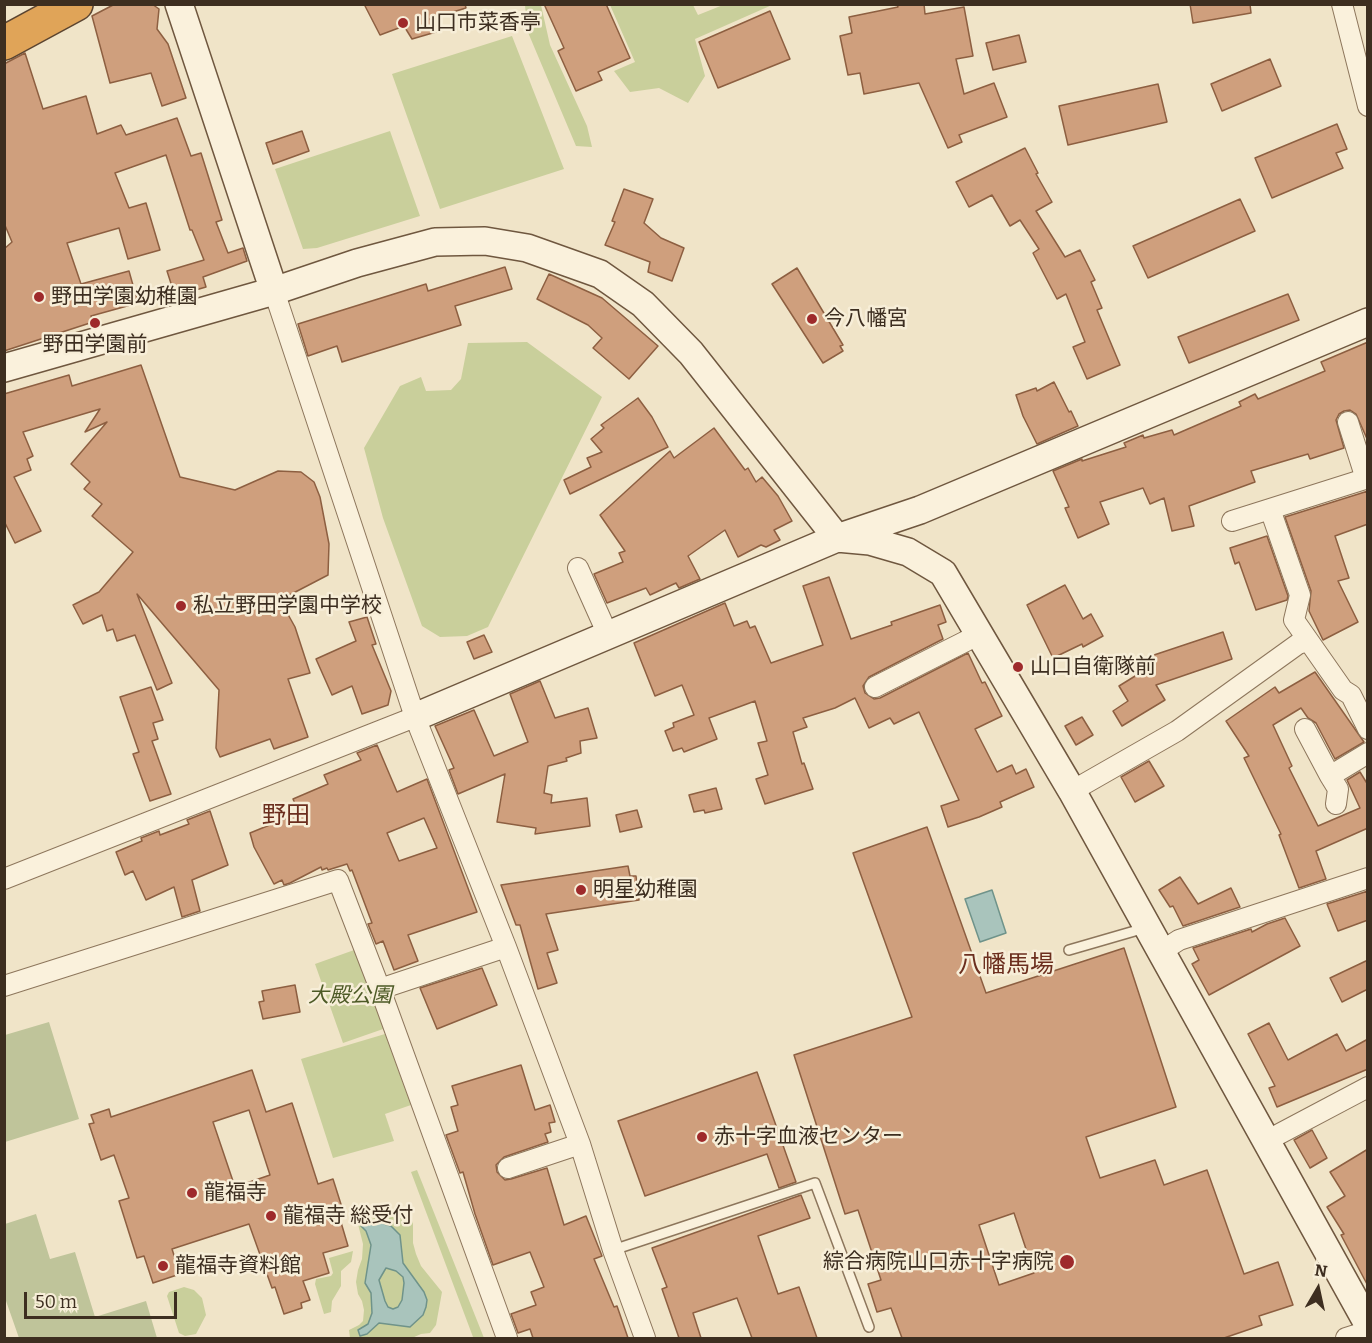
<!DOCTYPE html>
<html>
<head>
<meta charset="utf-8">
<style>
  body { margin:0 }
  #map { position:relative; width:1372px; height:1343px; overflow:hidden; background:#f0e4c8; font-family:Bitter,serif }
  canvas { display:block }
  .frame { position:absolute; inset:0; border:6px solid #3d2e20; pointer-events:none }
  .north { position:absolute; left:1288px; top:1259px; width:60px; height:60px; -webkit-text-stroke:4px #f7eed8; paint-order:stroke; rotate:9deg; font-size:16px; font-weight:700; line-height:24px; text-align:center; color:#3d2e20 }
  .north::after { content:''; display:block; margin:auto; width:21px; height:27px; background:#3d2e20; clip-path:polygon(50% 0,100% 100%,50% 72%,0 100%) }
  .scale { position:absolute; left:24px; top:1292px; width:153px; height:27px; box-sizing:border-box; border:3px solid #3d2e20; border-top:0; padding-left:8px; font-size:18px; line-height:21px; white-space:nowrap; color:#3d2e20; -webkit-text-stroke:4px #f7eed8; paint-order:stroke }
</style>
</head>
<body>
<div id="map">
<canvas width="1372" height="1343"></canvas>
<div class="frame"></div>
<div class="north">N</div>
<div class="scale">50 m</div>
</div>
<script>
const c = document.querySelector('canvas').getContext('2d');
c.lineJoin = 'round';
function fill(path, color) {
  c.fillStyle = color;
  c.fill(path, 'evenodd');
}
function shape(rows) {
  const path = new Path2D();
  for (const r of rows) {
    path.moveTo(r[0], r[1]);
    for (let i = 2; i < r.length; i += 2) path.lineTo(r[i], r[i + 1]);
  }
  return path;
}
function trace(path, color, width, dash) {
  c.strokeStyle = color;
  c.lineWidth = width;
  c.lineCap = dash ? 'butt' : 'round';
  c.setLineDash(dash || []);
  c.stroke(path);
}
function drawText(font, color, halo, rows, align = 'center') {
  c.font = font + ' Bitter,"Noto Sans JP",serif';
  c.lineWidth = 5;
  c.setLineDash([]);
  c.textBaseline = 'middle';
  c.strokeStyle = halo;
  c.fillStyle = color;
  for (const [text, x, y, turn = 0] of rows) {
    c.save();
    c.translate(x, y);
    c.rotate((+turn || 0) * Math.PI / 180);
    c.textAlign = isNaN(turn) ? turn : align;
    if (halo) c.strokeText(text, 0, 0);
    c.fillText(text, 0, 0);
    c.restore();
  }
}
const green = shape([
  [525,5,541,5,550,45,587,126,592,147,576,146,527,30],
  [610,5,693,5,698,15,723,5,772,5,695,39,705,76,688,103,659,88,630,92,614,71,635,62],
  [512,36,564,169,440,209,392,74],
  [390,131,420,216,317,248,303,249,275,169],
  [527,342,602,397,488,627,467,636,440,637,422,626,383,518,364,448,400,386,421,377,426,391,451,390,461,379,468,343],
  [357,949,386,1028,343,1043,315,964],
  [385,1034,411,1105,385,1114,394,1141,333,1158,301,1059],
  [417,1170,484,1338,469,1338,473,1337,411,1172],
  [404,1207,408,1209,413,1224,413,1243,416,1254,421,1266,442,1292,436,1325,430,1333,421,1334,412,1338,350,1338,349,1330,359,1325,363,1321,364,1310,362,1301,358,1294,356,1282,358,1270,362,1259,363,1244,358,1224],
  [353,1251,351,1262,341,1271,341,1286,332,1301,331,1312,324,1314,315,1284,316,1279,331,1276,333,1273,329,1258],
  [184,1287,194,1290,202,1298,206,1315,196,1334,185,1336,179,1333,167,1296,169,1292]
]);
const cemetery = shape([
  [49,1022,79,1119,5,1142,5,1035],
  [36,1214,50,1259,75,1252,95,1317,146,1301,157,1338,19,1338,5,1298,5,1224]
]);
const water = shape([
  [992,890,1006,933,980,942,965,899,992,890],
  [382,1218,384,1224,391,1226,400,1235,403,1263,424,1292,427,1300,426,1307,423,1315,410,1327,379,1323,367,1334,360,1336,358,1330,368,1324,372,1313,371,1293,365,1283,371,1245,366,1231,361,1226,382,1218],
  [386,1268,396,1271,403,1277,404,1283,402,1300,398,1307,393,1309,388,1307,385,1301,379,1280,386,1268]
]);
const building = shape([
  [115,4,152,4,159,9,157,29,168,44,186,98,162,106,151,73,110,83,92,16,115,4],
  [364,4,465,4,466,8,430,19,436,32,412,39,404,26,380,35,364,4],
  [544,4,606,4,630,58,598,72,602,80,576,91,558,51,564,48,544,4],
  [897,4,924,4,925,14,964,7,973,56,956,59,964,94,994,83,1007,117,959,135,962,142,948,148,919,83,864,94,860,73,848,75,840,36,852,33,849,17,898,7,897,4],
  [1190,4,1250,4,1251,13,1193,23,1190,4],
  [770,11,790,59,718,88,699,42,770,11],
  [1019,35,1026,62,993,70,986,43,1019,35],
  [25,53,43,109,86,96,97,134,121,125,126,135,177,118,191,156,201,153,222,220,216,222,228,253,243,248,247,261,203,277,206,287,175,296,167,271,204,260,192,230,190,230,166,155,115,173,129,208,146,203,160,250,128,259,119,228,67,243,81,284,129,271,138,303,91,316,93,322,4,351,4,249,12,242,4,223,4,64,25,53],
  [1270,59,1281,86,1222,111,1211,84,1270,59],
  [1158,84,1167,122,1068,145,1059,106,1158,84],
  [1337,124,1347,149,1336,153,1343,168,1272,198,1255,158,1337,124],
  [302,131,309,151,273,164,266,143,302,131],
  [1025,148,1038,173,1036,174,1052,202,1036,211,1065,257,1080,250,1095,280,1091,282,1102,308,1097,310,1120,365,1087,379,1073,347,1085,342,1066,294,1057,299,1033,253,1039,249,1020,220,1010,226,992,195,969,207,956,182,1025,148],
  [624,189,653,199,644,223,661,238,684,248,672,281,648,272,650,262,605,245,615,222,612,221,624,189],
  [1240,199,1255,231,1148,278,1133,246,1240,199],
  [505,267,512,289,455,306,461,325,342,362,337,346,308,356,298,324,426,284,428,291,505,267],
  [797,268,843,345,840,346,843,351,823,363,772,284,797,268],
  [549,274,602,298,658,346,629,379,593,348,602,338,588,325,537,299,549,274],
  [1288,294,1299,320,1189,363,1178,337,1288,294],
  [1368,342,1368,441,1356,414,1350,410,1344,411,1339,414,1336,420,1344,448,1310,459,1308,454,1251,471,1255,482,1189,506,1194,526,1172,531,1164,498,1150,504,1143,488,1100,502,1109,524,1078,538,1065,508,1069,507,1053,471,1082,459,1082,461,1126,447,1124,443,1143,435,1144,438,1172,430,1174,435,1241,406,1239,402,1255,394,1258,399,1325,371,1321,362,1368,342],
  [141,365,180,477,235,490,278,471,301,472,314,482,320,497,329,544,328,575,280,600,295,627,310,673,288,679,308,737,274,749,270,739,220,757,216,748,219,690,137,594,172,683,157,690,135,635,117,641,113,629,107,631,102,615,83,624,73,605,99,592,133,552,92,516,102,504,84,489,90,482,71,464,107,422,85,432,100,409,23,432,33,456,27,459,31,470,14,477,41,531,15,543,4,521,4,394,69,375,72,386,141,365],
  [1054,382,1069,412,1071,411,1078,426,1037,444,1023,416,1016,395,1036,388,1037,391,1054,382],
  [638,398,652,417,668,447,570,494,564,480,591,467,587,458,602,452,591,439,604,428,601,425,638,398],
  [714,428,745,470,748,468,756,482,762,477,778,496,792,521,774,530,780,540,766,547,761,545,738,557,725,530,688,556,700,579,679,588,676,583,650,595,646,588,607,603,594,574,623,562,619,553,625,551,600,515,670,451,674,458,714,428],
  [1368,491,1368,524,1335,536,1349,578,1338,581,1358,622,1323,640,1309,611,1311,591,1285,517,1368,491],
  [1267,536,1288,596,1287,600,1256,610,1239,562,1235,564,1230,548,1267,536],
  [829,577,851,639,892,625,891,622,940,605,946,622,938,625,943,639,869,677,863,686,865,693,874,699,880,698,968,653,982,683,985,682,1002,716,975,729,997,772,1012,765,1016,774,1026,769,1034,787,1000,802,1002,807,979,817,948,827,941,806,959,800,919,712,894,724,890,718,869,728,855,698,835,708,803,718,807,727,793,732,802,764,804,763,813,789,765,804,756,779,768,775,758,743,767,741,755,701,709,718,717,739,684,752,682,748,673,751,665,731,674,727,673,723,694,715,682,685,655,696,634,643,725,603,734,626,747,621,750,628,755,626,771,663,823,645,803,586,829,577],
  [1065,585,1083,619,1091,614,1103,636,1083,647,1082,644,1053,658,1027,605,1065,585],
  [367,617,376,644,372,645,391,691,388,705,362,714,352,686,332,695,316,659,356,641,349,622,367,617],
  [1223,632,1232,659,1156,685,1165,700,1122,726,1113,711,1128,701,1119,686,1153,665,1148,657,1223,632],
  [484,635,492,652,474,659,467,642,484,635],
  [1315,672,1364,742,1335,759,1316,723,1308,718,1301,708,1273,725,1292,766,1289,768,1318,826,1360,808,1347,780,1360,772,1368,785,1368,828,1316,851,1326,879,1299,888,1279,835,1281,834,1244,758,1249,756,1226,721,1275,687,1279,693,1315,672],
  [540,681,555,718,588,708,597,738,580,741,581,753,566,758,567,761,548,766,544,793,552,795,551,803,587,798,590,826,535,834,536,828,497,822,505,774,458,794,449,770,454,768,435,726,474,710,494,756,528,742,510,694,540,681],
  [151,687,163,720,153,723,158,739,152,741,171,794,150,801,133,754,139,752,120,697,151,687],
  [1082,717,1093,735,1076,745,1065,726,1082,717],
  [377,745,397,792,427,779,477,912,408,935,418,961,394,970,383,941,376,944,368,924,372,923,352,870,350,871,347,864,328,870,327,868,322,870,321,867,290,883,284,885,282,880,274,884,254,847,250,833,299,813,293,799,328,784,324,775,361,760,357,753,377,745],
  [424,818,437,848,399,861,387,833,424,818],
  [1149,761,1164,786,1135,802,1121,777,1149,761],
  [716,788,722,809,705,813,704,810,694,812,689,795,716,788],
  [637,810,642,827,620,832,616,815,637,810],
  [210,811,228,865,192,880,200,911,182,917,174,887,146,900,133,871,125,875,116,852,142,841,141,838,159,831,160,835,189,824,187,820,210,811],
  [927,827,986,993,1124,948,1176,1107,1086,1137,1100,1178,1155,1160,1164,1185,1207,1170,1244,1274,1278,1262,1293,1305,1259,1316,1262,1325,1224,1338,902,1338,891,1308,877,1312,868,1284,881,1280,858,1210,845,1214,794,1055,912,1017,853,853,927,827],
  [1014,1213,1034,1273,999,1285,979,1225,1014,1213],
  [628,866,630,876,636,876,639,900,546,914,558,950,547,953,557,983,538,989,520,925,516,925,501,885,628,866],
  [1180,877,1198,904,1231,888,1240,907,1183,926,1173,906,1170,907,1159,890,1180,877],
  [1368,891,1368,920,1338,931,1327,904,1368,891],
  [1285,918,1300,946,1209,995,1192,964,1199,960,1193,948,1251,929,1252,932,1267,924,1285,918],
  [1368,960,1368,989,1342,1002,1330,978,1368,960],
  [482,968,497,1005,437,1029,420,988,482,968],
  [295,985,300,1012,263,1019,259,1002,264,1001,262,991,295,985],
  [1269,1023,1288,1060,1337,1034,1346,1051,1368,1039,1368,1069,1277,1107,1269,1088,1275,1086,1248,1034,1269,1023],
  [521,1065,535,1110,550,1105,555,1122,549,1123,551,1132,545,1134,548,1142,504,1157,496,1165,497,1172,505,1180,511,1179,547,1168,564,1225,586,1216,602,1256,594,1259,614,1307,617,1306,628,1338,533,1338,530,1329,518,1333,511,1314,536,1305,531,1292,544,1287,530,1252,493,1265,475,1214,463,1172,460,1173,446,1135,458,1131,451,1107,458,1105,452,1086,521,1065],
  [252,1070,266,1112,292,1103,318,1184,333,1179,345,1217,340,1219,348,1246,323,1253,329,1273,303,1281,310,1300,301,1303,302,1308,284,1314,275,1287,272,1288,249,1224,172,1249,180,1274,153,1283,144,1256,137,1258,119,1201,129,1198,114,1155,101,1160,89,1124,94,1123,91,1115,109,1109,111,1117,252,1070],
  [249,1110,270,1175,235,1187,213,1122,249,1110],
  [757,1072,796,1182,779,1188,767,1154,645,1196,618,1121,757,1072],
  [1312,1130,1327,1158,1310,1168,1294,1140,1312,1130],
  [1368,1149,1368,1286,1341,1235,1344,1234,1327,1207,1345,1196,1330,1172,1368,1149],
  [801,1195,810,1218,758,1236,778,1294,799,1287,817,1338,752,1338,737,1298,693,1313,701,1338,679,1338,662,1289,667,1287,652,1248,801,1195]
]);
const lane = shape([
  [1069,950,1145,928],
  [613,1250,815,1183,869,1327]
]);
const street = shape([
  [1342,4,1368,106],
  [274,291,415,717,506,947,580,1144,613,1250,645,1338],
  [1348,422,1366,479],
  [1368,478,1270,509,1300,595,1294,620,1343,690,1351,695,1368,729],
  [1232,521,1270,509],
  [578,568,608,635],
  [875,687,980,634],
  [1305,729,1330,776,1368,753],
  [1330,776,1338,789,1336,804],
  [1072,791,1177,731,1298,644,1308,641],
  [4,879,415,717],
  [1162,951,1179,940,1368,878],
  [4,986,338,880,380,989,507,1338],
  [380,989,506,947],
  [1266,1141,1368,1087],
  [508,1168,580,1144],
  [1346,1338,1368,1331]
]);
const secondary = shape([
  [179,4,274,291],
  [4,368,274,291,357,263,435,242,485,241,527,248,600,274,643,304,691,353,837,538,870,541,908,552,943,573,1072,791,1368,1324],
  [415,717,837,538,920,510,1368,322]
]);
const highway = shape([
  [4,43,76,4]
]);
const markers = [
  [403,23,6,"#9e2a2b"],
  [39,297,6,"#9e2a2b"],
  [812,319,6,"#9e2a2b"],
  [95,323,6,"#9e2a2b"],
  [181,606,6,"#9e2a2b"],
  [1018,667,6,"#9e2a2b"],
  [581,890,6,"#9e2a2b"],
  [702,1137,6,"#9e2a2b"],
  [192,1193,6,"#9e2a2b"],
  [271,1216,6,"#9e2a2b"],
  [1067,1262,8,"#9e2a2b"],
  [163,1266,6,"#9e2a2b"]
];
const poiNames = [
  ["山口市菜香亭",415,23],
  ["野田学園幼稚園",51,297],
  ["今八幡宮",824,319],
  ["野田学園前",95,345,"center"],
  ["私立野田学園中学校",193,606],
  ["山口自衛隊前",1030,667],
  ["明星幼稚園",593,890],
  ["赤十字血液センター",714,1137],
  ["龍福寺",204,1193],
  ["龍福寺 総受付",283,1216],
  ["綜合病院山口赤十字病院",1054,1262,"right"],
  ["龍福寺資料館",175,1266]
];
const parkNames = [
  ["大殿公園",350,996]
];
const quarterNames = [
  ["野田",286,816],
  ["八幡馬場",1006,965]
];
fill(green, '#c9cf9b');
fill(cemetery, '#bfc49a');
fill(water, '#a9c4bc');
trace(water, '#6f938a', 1.5);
fill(building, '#cf9f7d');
trace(building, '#8d5f41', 1.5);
trace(lane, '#8d765c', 12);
trace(street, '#8d765c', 22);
trace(secondary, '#6f573f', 30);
trace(highway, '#5b4430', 36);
trace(lane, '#faf1dc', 9);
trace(street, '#faf1dc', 20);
trace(secondary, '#faf1dc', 27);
trace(highway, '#e0a458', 33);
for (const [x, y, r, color] of markers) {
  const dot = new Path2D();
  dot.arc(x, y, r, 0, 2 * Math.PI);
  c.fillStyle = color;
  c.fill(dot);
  trace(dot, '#f7eed8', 2);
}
drawText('21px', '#3d2e20', '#f7eed8', poiNames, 'left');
drawText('italic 21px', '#4d5a26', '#f7eed8', parkNames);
drawText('24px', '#6b2e1e', '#f7eed8', quarterNames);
</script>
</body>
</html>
